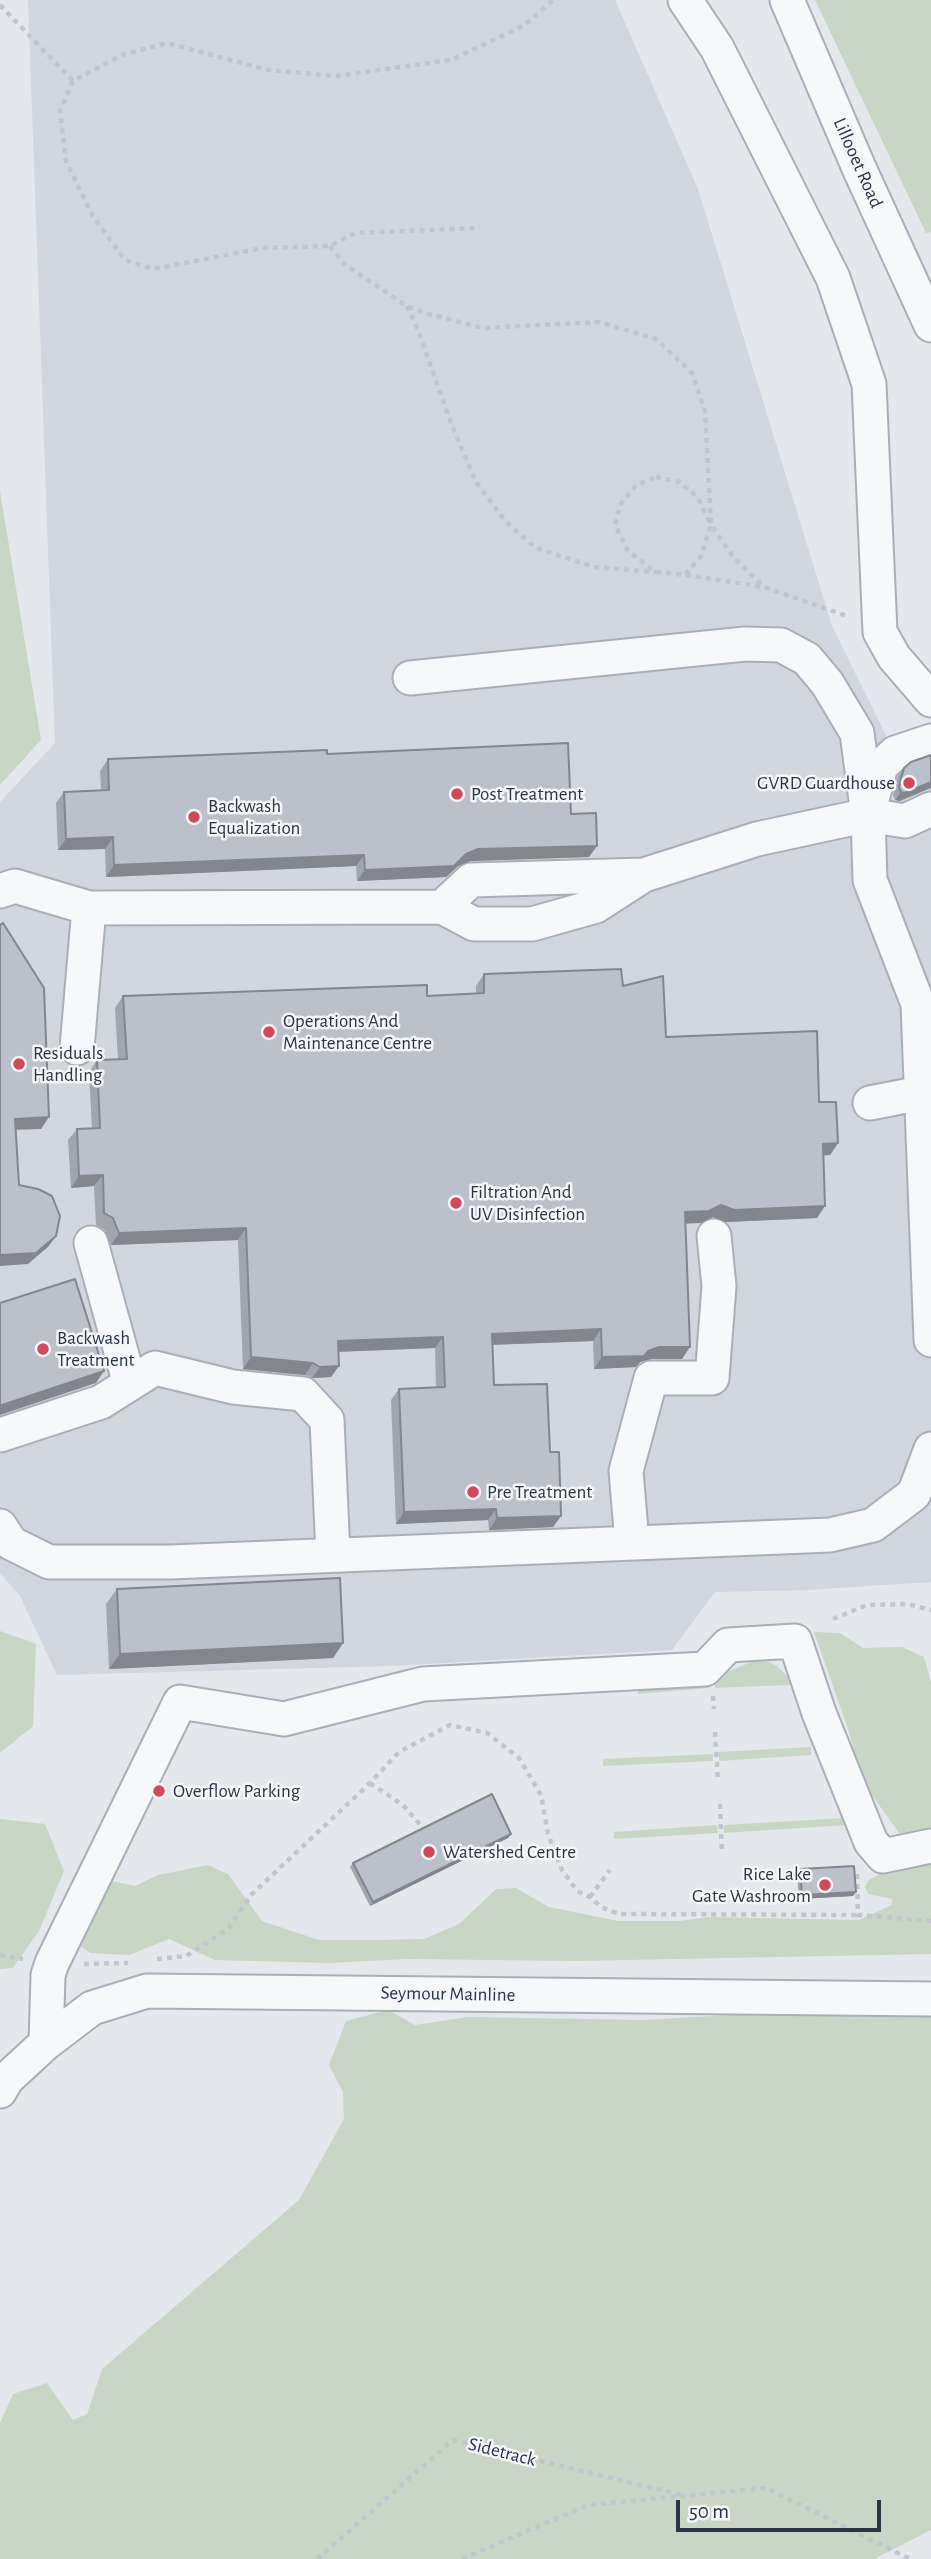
<!DOCTYPE html>
<html>
<head>
<meta charset="utf-8">
<style>
  body { margin:0 }
  #map { position:relative; width:931px; height:2559px; overflow:hidden; background:#e4e7ec; font-family:"Alegreya Sans",sans-serif }
  canvas { display:block }
  .scale { position:absolute; left:676px; top:2500px; width:205px; height:32px; box-sizing:border-box; border:4px solid #2b3445; border-top:0; padding-left:9px; font-size:21px; line-height:24px; white-space:nowrap; color:#2b3445; -webkit-text-stroke:5px #f4f6f9; paint-order:stroke }
</style>
</head>
<body>
<div id="map">
<canvas width="931" height="2559"></canvas>
<div class="scale">50 m</div>
</div>
<script>
const c = document.querySelector('canvas').getContext('2d');
c.lineJoin = 'round';
function fill(path, color) {
  c.fillStyle = color;
  c.fill(path, 'evenodd');
}
function shape(rows) {
  const path = new Path2D();
  for (const r of rows) {
    path.moveTo(r[0], r[1]);
    for (let i = 2; i < r.length; i += 2) path.lineTo(r[i], r[i + 1]);
  }
  return path;
}
function trace(path, color, width, dash) {
  c.strokeStyle = color;
  c.lineWidth = width;
  c.lineCap = dash ? 'butt' : 'round';
  c.setLineDash(dash || []);
  c.stroke(path);
}
function drawText(font, color, halo, rows, align = 'center') {
  c.font = font + ' "Alegreya Sans",sans-serif';
  c.lineWidth = 5;
  c.setLineDash([]);
  c.textBaseline = 'middle';
  c.strokeStyle = halo;
  c.fillStyle = color;
  for (const [text, x, y, turn = 0] of rows) {
    c.save();
    c.translate(x, y);
    c.rotate((+turn || 0) * Math.PI / 180);
    c.textAlign = isNaN(turn) ? turn : align;
    if (halo) c.strokeText(text, 0, 0);
    c.fillText(text, 0, 0);
    c.restore();
  }
}
const built = shape([
  [28,0,615,0,698,189,832,626,903,770,931,758,931,1582,807,1590,715,1592,672,1650,389,1666,57,1675,20,1596,0,1573,0,802,55,743]
]);
const green = shape([
  [815,0,931,0,931,232,926,233],
  [0,491,41,740,0,785],
  [0,1631,36,1644,33,1726,0,1753],
  [814,1632,840,1633,863,1648,902,1647,924,1657,931,1682,931,1829,904,1840,862,1781,848,1729],
  [754,1661,769,1662,777,1666,790,1679,791,1685,715,1688,715,1680,724,1673],
  [709,1681,709,1688,638,1694,638,1686],
  [811,1747,811,1755,719,1761,719,1752],
  [713,1754,713,1761,603,1766,603,1759],
  [844,1818,847,1825,724,1833,724,1825],
  [0,1819,45,1824,64,1871,39,1931,13,1968,0,1969],
  [717,1825,718,1833,614,1839,614,1832],
  [931,1859,931,1954,576,1961,406,1959,329,1963,215,1960,169,1939,129,1955,90,1953,81,1946,86,1915,97,1890,112,1881,135,1886,158,1875,208,1865,228,1874,262,1921,319,1940,374,1940,424,1939,459,1924,496,1889,516,1888,549,1907,618,1921,680,1921,708,1917,859,1920,892,1905,892,1899,868,1894,865,1887,869,1880,886,1871,914,1868],
  [816,1990,931,1996,931,2530,874,2559,0,2559,0,2423,13,2394,47,2383,73,2420,87,2414,102,2369,299,2200,344,2119,343,2092,329,2065,346,2021,388,2010,415,2025,468,2017,644,2020,729,2015]
]);
const path = shape([
  [0,5,73,81,122,55,167,43,268,70,336,76,451,60,525,25,553,0],
  [73,81,60,111,66,161,92,215,125,260,153,269,263,248,330,246,355,233,480,228],
  [330,246,344,264,407,306,425,313,483,328,599,322,656,339,692,373,705,411,711,525,734,558,764,587,850,617],
  [407,306,418,330,451,423,476,482,506,522,536,548,594,567,656,572],
  [656,477,680,482,698,498,711,525,701,556,685,575,656,572,628,551,615,525,620,505,636,485,656,477],
  [686,575,764,587],
  [833,1619,867,1605,907,1604,931,1610],
  [713,1696,714,1709],
  [715,1732,718,1781],
  [370,1783,403,1805,425,1830],
  [720,1804,722,1854],
  [857,1874,858,1915,931,1921],
  [590,1897,610,1870],
  [0,1955,23,1959],
  [157,1959,186,1956,228,1929,252,1894,370,1783,399,1752,450,1725,487,1733,519,1758,541,1795,548,1834,562,1870,577,1891,590,1897,601,1907,619,1914,858,1915],
  [84,1964,128,1963],
  [317,2559,453,2440,682,2495],
  [462,2559,588,2505,766,2488,910,2559]
]);
const minor = shape([
  [685,0,717,48,833,278,869,384,880,632,894,657,931,700],
  [787,0,859,168,931,325],
  [410,678,745,644,781,645,807,659,827,683,857,733,868,815,870,880,918,1004,931,1340],
  [871,803,881,766,895,753,931,741],
  [0,891,15,886,89,908,442,907,474,924,532,924,596,906,644,875,757,839,868,815,905,821,931,809],
  [442,907,471,880,644,875],
  [77,1048,89,908],
  [870,1103,921,1093],
  [91,1243,130,1384],
  [0,1435,101,1402,155,1368,233,1387,303,1394,327,1420,333,1555],
  [0,1526,11,1543,49,1562,171,1562,830,1535,873,1525,914,1494,931,1449],
  [632,1543,626,1471,651,1378,712,1378,719,1286,714,1236],
  [46,2043,48,1975,52,1963,180,1702,284,1719,423,1684,705,1669,728,1645,795,1641,819,1713,871,1842,883,1856,931,1846],
  [0,2091,7,2079,46,2043,92,2008,147,1991,931,1999]
]);
const wall = shape([
  [327,754,571,814,589,857,470,861,458,866,446,877,357,881,356,866,106,877,105,849,58,850,56,803,64,792,101,790,100,771,108,759],
  [904,768,900,801,895,800,893,795,898,776],
  [484,974,623,986,666,1037,819,1102,838,1143,830,1155,823,1155,817,1218,726,1222,713,1217,701,1223,685,1223,682,1359,651,1359,640,1362,636,1367,594,1369,593,1341,492,1345,494,1385,550,1452,561,1516,553,1527,489,1530,488,1520,396,1524,391,1400,399,1389,436,1387,435,1348,338,1352,331,1377,312,1378,305,1375,243,1369,238,1240,111,1245,105,1230,96,1225,94,1186,71,1188,68,1140,77,1129,92,1129,89,1072,97,1060,118,1060,115,1008,123,996,427,996,476,994,476,986],
  [117,1589,343,1643,333,1658,109,1669,106,1604],
  [511,1834,508,1838,370,1906,350,1867,353,1863],
  [800,1869,856,1892,853,1896,799,1899,797,1873]
]);
const shadedWall = shape([
  [931,782,931,788,900,801,895,800,901,792],
  [113,837,105,849,58,850,66,839],
  [597,846,589,857,470,861,458,866,446,877,357,881,365,870,466,854,478,849],
  [364,855,356,866,106,877,114,865],
  [49,1117,41,1129,7,1130,15,1119],
  [838,1143,830,1155,815,1156,823,1144],
  [103,1175,94,1186,71,1188,79,1176],
  [721,1205,825,1206,817,1218,726,1222,713,1217,701,1223,677,1224,685,1212],
  [246,1228,238,1240,111,1245,119,1233],
  [56,1236,48,1247,28,1264,0,1266,0,1255],
  [601,1329,593,1341,484,1345,492,1334],
  [443,1337,435,1348,330,1352,338,1341],
  [659,1347,690,1347,682,1359,651,1359,640,1362,636,1367,594,1369,602,1357],
  [251,1357,313,1363,305,1375,243,1369],
  [339,1366,331,1377,312,1378,320,1367],
  [104,1371,96,1383,0,1415,0,1407,2,1405],
  [496,1509,488,1520,396,1524,404,1512],
  [561,1516,553,1527,489,1530,497,1518],
  [343,1643,333,1658,109,1669,120,1654],
  [511,1834,508,1838,370,1906,373,1902],
  [856,1892,853,1896,799,1899,802,1895]
]);
const building = shape([
  [568,743,571,814,596,813,597,846,478,849,466,854,454,866,365,870,364,855,114,865,113,837,66,839,64,792,109,790,108,759,327,750,327,754,568,743],
  [931,755,931,782,905,793,901,792,899,787,904,768,911,762,931,755],
  [3,923,44,988,49,1117,15,1119,19,1185,38,1189,52,1196,60,1216,56,1236,36,1253,0,1255,0,925,3,923],
  [621,969,623,986,663,976,666,1037,817,1031,819,1102,836,1102,838,1143,823,1144,825,1206,734,1210,721,1205,709,1211,685,1212,690,1347,659,1347,648,1351,644,1356,602,1357,601,1329,492,1334,494,1385,547,1384,550,1452,559,1452,561,1516,497,1518,496,1509,404,1512,399,1389,445,1387,443,1337,338,1341,339,1366,320,1367,313,1363,251,1357,246,1228,119,1233,113,1218,104,1213,103,1175,79,1176,77,1129,100,1128,97,1060,127,1059,123,996,427,985,427,996,484,993,484,974,621,969],
  [75,1279,104,1371,2,1405,0,1407,0,1303,75,1279],
  [340,1578,343,1643,120,1654,117,1589,340,1578],
  [492,1794,511,1834,373,1902,353,1863,492,1794],
  [854,1866,856,1892,802,1895,800,1869,854,1866]
]);
const markers = [
  [909,783,7,"#d1495b"],
  [457,794,7,"#d1495b"],
  [194,817,7,"#d1495b"],
  [269,1032,7,"#d1495b"],
  [19,1064,7,"#d1495b"],
  [456,1203,7,"#d1495b"],
  [43,1349,7,"#d1495b"],
  [473,1492,7,"#d1495b"],
  [159,1791,7,"#d1495b"],
  [429,1852,7,"#d1495b"],
  [825,1885,7,"#d1495b"]
];
const streetNames = [
  ["Lillooet Road",858,163,66],
  ["Seymour Mainline",448,1994,1],
  ["Sidetrack",502,2452,14]
];
const poiNames = [
  ["GVRD Guardhouse",895,783,"right"],
  ["Post Treatment",471,794],
  ["Backwash",208,806],
  ["Equalization",208,828],
  ["Operations And",283,1021],
  ["Maintenance Centre",283,1043],
  ["Residuals",33,1053],
  ["Handling",33,1075],
  ["Filtration And",470,1192],
  ["UV Disinfection",470,1214],
  ["Backwash",57,1338],
  ["Treatment",57,1360],
  ["Pre Treatment",487,1492],
  ["Overflow Parking",173,1791],
  ["Watershed Centre",443,1852],
  ["Rice Lake",811,1874,"right"],
  ["Gate Washroom",811,1896,"right"]
];
fill(built, '#d2d6de');
fill(green, '#c9d6c5');
trace(minor, '#a9aeb7', 37);
trace(path, '#c2c5cb', 4.5, [5, 5]);
trace(minor, '#f7f8fa', 33);
fill(wall, '#a1a5ae');
fill(shadedWall, '#83868d');
fill(building, '#bbc0ca');
trace(building, '#83868d', 2);
for (const [x, y, r, color] of markers) {
  const dot = new Path2D();
  dot.arc(x, y, r, 0, 2 * Math.PI);
  c.fillStyle = color;
  c.fill(dot);
  trace(dot, '#f4f6f9', 2.5);
}
drawText('19px', '#2b3445', '#f4f6f9', streetNames);
drawText('19px', '#2b3445', '#f4f6f9', poiNames, 'left');
</script>
</body>
</html>
